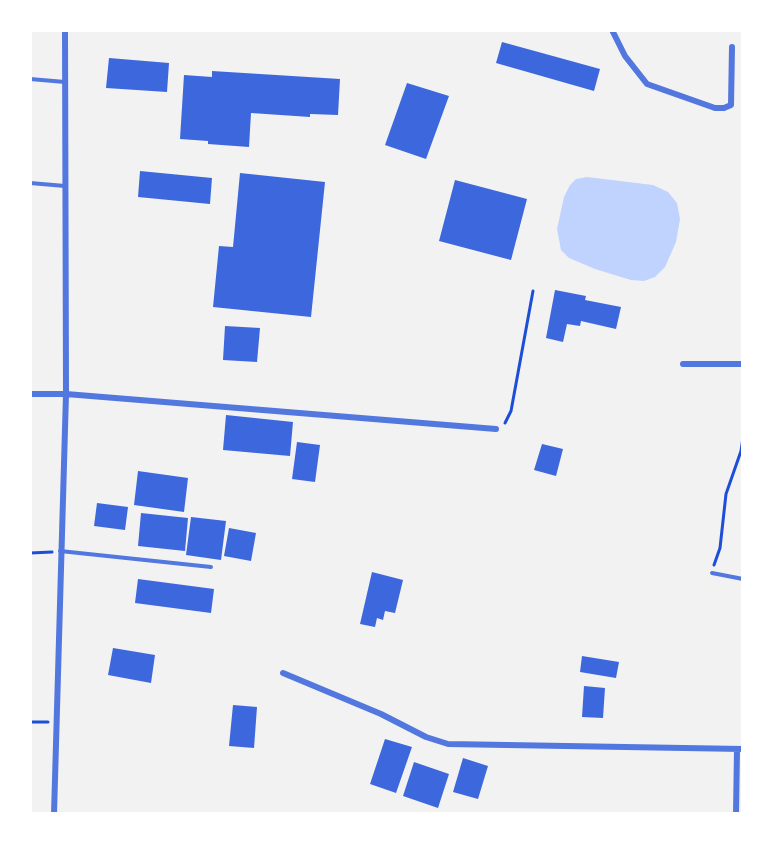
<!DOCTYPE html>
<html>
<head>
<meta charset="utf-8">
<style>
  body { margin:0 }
  #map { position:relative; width:773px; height:844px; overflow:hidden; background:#f2f2f2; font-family:Jost,sans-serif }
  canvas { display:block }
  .frame { position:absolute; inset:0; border:32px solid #fff; pointer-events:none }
</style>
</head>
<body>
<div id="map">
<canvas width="773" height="844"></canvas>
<div class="frame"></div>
</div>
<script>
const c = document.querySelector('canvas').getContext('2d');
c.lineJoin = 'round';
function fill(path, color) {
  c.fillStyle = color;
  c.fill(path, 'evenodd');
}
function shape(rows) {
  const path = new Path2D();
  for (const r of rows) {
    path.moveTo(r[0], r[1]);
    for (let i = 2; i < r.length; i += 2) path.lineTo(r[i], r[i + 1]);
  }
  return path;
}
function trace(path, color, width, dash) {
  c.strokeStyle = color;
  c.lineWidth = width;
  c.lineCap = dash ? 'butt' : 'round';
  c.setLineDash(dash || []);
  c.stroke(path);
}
const water = shape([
  [587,177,653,185,668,192,677,203,680,219,676,242,665,267,655,277,644,281,631,280,595,269,569,258,561,250,557,229,564,197,570,185,576,179]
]);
const building = shape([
  [502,42,600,69,594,91,496,63],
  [109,58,169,63,167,92,106,88],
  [212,71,340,79,338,115,310,114,310,117,251,113,249,147,208,144,208,141,180,139,184,75,212,77],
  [407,83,449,96,426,159,385,145],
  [140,171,212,178,210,204,138,197],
  [240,173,325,182,311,317,213,307,219,246,233,247],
  [455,180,527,199,511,260,439,241],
  [555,290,586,296,585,300,621,307,616,329,581,321,580,326,567,324,563,342,546,338],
  [225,326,260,328,257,362,223,360],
  [226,415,293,422,290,456,223,450],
  [297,442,320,445,315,482,292,479],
  [542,444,563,449,556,476,534,470],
  [138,471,188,478,184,512,134,505],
  [97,503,128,507,125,530,94,526],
  [141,513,188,518,185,551,138,546],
  [191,517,226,521,221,560,186,555],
  [229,528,256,533,251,561,224,556],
  [372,572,403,580,395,613,385,611,383,620,377,618,375,627,360,624],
  [138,579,214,589,211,613,135,603],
  [113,648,155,655,151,683,108,675],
  [582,656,619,662,616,678,580,672],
  [584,686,605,688,603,718,582,717],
  [233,705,257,707,254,748,229,746],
  [385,739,412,747,396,793,370,784],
  [463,758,488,766,478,799,453,792],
  [414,762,449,774,438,808,403,796]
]);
const path = shape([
  [505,423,511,411,533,291],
  [30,553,52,552],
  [714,565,720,548,726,494,741,451,743,438],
  [30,722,48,722]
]);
const service = shape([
  [30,79,65,82],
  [30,183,65,186],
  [60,551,211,567],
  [712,573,743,579]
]);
const minor = shape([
  [612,30,625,56,647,84,715,108,724,108,731,105,732,47],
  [683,364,743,364],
  [30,394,66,394,496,429],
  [283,673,381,714,426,737,448,744,743,749],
  [54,814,66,394,65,30],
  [736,814,737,749]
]);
fill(water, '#bfd3fe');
fill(building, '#3d67dc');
trace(path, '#1d4ed8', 3);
trace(service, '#5277de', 4);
trace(minor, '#5277de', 6);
</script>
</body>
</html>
